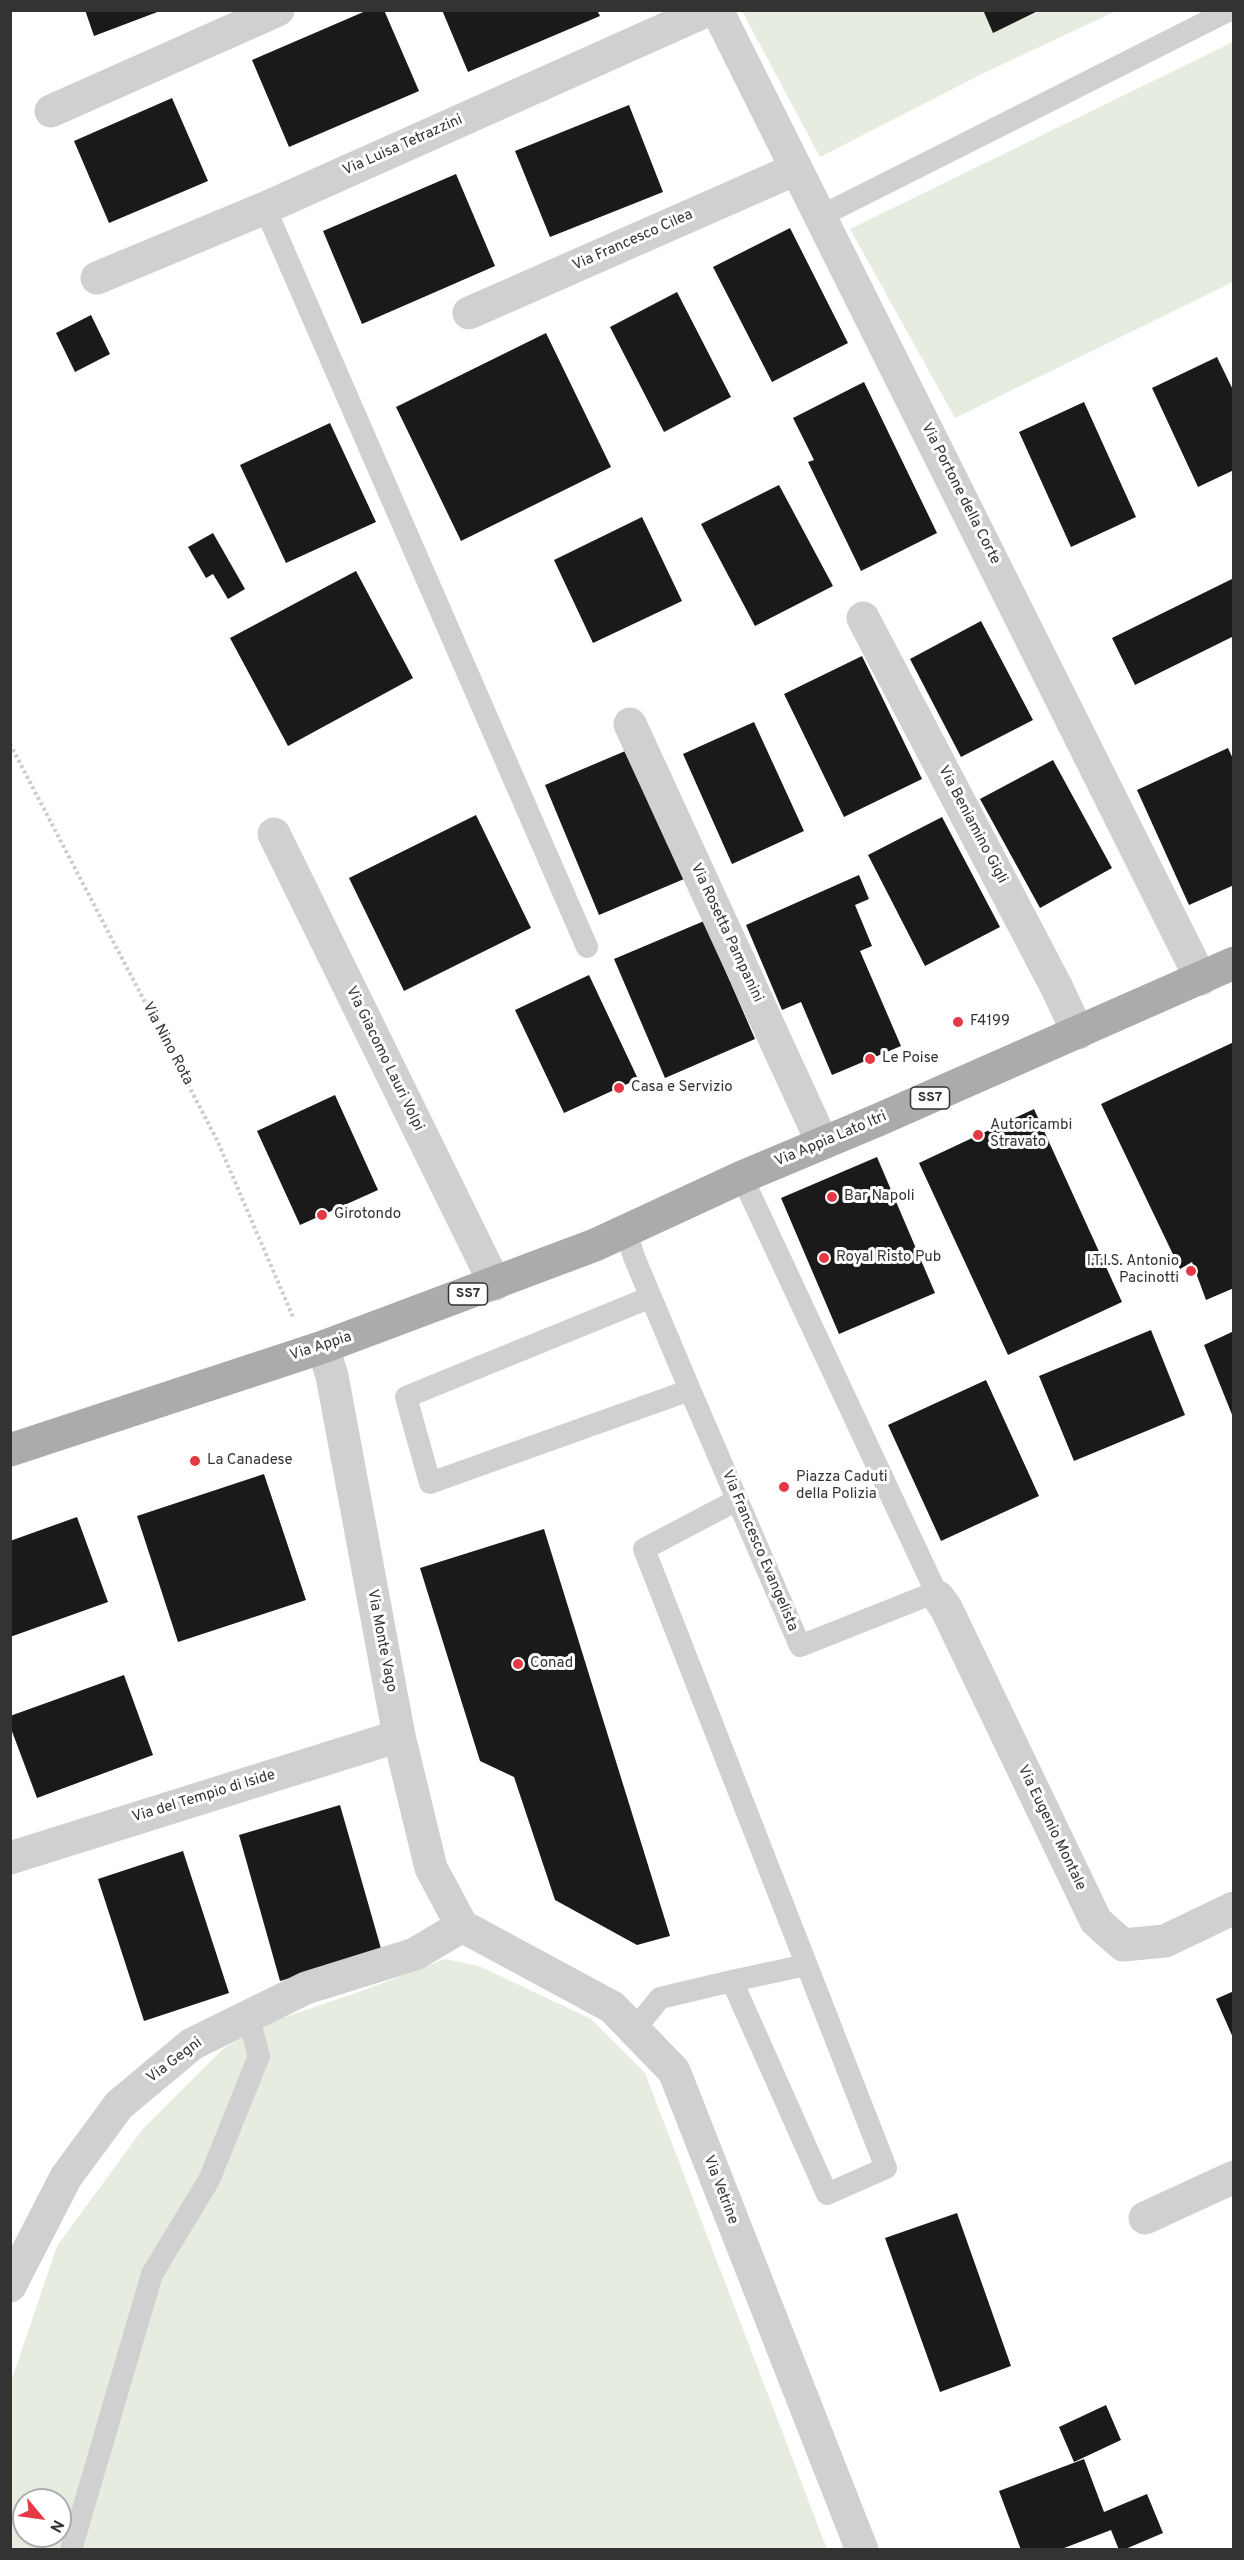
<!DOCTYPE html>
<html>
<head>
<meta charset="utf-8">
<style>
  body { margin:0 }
  #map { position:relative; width:1244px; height:2560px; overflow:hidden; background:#fff; font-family:Overpass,sans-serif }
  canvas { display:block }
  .frame { position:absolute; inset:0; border:12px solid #333; pointer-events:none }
  .north { position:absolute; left:12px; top:2488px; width:60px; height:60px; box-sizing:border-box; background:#fff; border:2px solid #adadad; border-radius:50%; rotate:119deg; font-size:16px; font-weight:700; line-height:24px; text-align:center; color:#333 }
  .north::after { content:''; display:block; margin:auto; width:21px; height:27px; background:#e63946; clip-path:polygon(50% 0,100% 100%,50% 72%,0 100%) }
</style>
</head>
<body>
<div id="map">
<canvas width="1244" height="2560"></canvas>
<div class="frame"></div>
<div class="north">N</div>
</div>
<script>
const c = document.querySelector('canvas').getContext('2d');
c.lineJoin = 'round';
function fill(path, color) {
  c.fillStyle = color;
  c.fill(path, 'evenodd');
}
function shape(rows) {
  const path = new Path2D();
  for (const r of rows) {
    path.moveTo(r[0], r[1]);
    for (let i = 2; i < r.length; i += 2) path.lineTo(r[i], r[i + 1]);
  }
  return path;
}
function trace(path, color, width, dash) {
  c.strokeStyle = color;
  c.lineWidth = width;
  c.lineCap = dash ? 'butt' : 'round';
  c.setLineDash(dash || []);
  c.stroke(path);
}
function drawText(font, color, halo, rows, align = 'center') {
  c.font = font + ' Overpass,sans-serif';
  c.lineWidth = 6;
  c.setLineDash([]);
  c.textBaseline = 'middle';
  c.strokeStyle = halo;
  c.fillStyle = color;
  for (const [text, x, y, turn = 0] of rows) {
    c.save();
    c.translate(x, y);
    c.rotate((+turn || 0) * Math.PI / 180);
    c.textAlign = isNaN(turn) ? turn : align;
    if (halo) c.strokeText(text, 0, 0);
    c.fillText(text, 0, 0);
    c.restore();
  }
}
const green = shape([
  [742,11,983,11,993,32,1040,11,1116,11,984,73,820,157],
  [1233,42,1233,282,955,418,850,229],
  [445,1959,479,1966,591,2019,645,2073,827,2549,11,2550,11,2382,57,2246,142,2130,223,2049,265,2024,367,1989],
  [24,2500,60,2500,60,2536,24,2536]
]);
const building = shape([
  [85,10,160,10,160,11,94,36],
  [368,10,384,10,419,91,289,147,252,60],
  [442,10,597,10,600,16,468,72],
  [983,10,1040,10,993,33],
  [172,98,208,181,109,223,74,141],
  [629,105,663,192,550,237,515,151],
  [456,174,495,266,362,324,323,231],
  [790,228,848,343,772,382,713,267],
  [677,292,731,397,664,432,610,327],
  [91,315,110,354,75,372,56,333],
  [546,333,611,467,461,541,396,407],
  [1217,357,1234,392,1234,470,1198,487,1152,388],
  [864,382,937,533,861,571,808,462,814,460,793,418],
  [1084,402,1136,517,1071,547,1019,432],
  [330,423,376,522,286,563,240,465],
  [779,485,833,586,755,626,701,524],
  [642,517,682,601,593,643,554,560],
  [213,533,245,589,228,599,213,574,206,578,188,547],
  [356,571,413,678,288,746,230,638],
  [1234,578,1234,636,1135,685,1112,638],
  [981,621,1033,720,961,757,910,659],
  [862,656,922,779,844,817,784,694],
  [754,722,804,831,732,864,683,754],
  [1228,748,1234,761,1234,885,1189,905,1137,790],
  [630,749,684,879,599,915,545,785],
  [1053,760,1112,868,1040,908,980,799],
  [476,815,531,928,404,991,349,878],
  [942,817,1000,927,925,966,868,855],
  [859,875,869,899,855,905,872,946,860,951,901,1046,832,1075,801,1002,782,1010,746,925],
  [704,921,755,1039,665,1078,614,959],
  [589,975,638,1079,564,1113,515,1010],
  [1234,1042,1234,1288,1206,1300,1192,1262,1180,1269,1101,1104],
  [335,1095,378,1190,300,1225,257,1131],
  [1034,1109,1122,1302,1008,1355,919,1163],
  [877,1157,935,1293,839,1334,781,1198],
  [1151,1330,1185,1415,1074,1461,1039,1376],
  [1234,1331,1234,1417,1233,1417,1204,1345],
  [986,1380,1039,1496,941,1541,888,1425],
  [264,1474,306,1600,178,1642,137,1516],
  [77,1517,108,1602,10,1637,10,1541],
  [544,1529,670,1936,637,1945,555,1900,514,1777,480,1761,420,1568],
  [124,1675,153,1755,37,1798,10,1726,10,1716],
  [340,1805,382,1952,280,1981,239,1835],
  [183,1851,229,1993,144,2021,98,1879],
  [1234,1991,1234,2040,1216,1999],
  [957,2213,1011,2366,940,2392,885,2238],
  [1106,2405,1121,2440,1074,2462,1059,2427],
  [1084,2459,1104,2512,1147,2494,1163,2533,1123,2550,1119,2550,1111,2530,1059,2550,1021,2550,999,2491]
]);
const path = shape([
  [10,744,217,1140,293,1317]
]);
const lane = shape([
  [265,208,587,947],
  [821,216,1230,10],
  [626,1231,634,1257,690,1390,800,1646,936,1592,742,1177],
  [651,1297,406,1397,430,1483,690,1390],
  [732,1981,806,1965],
  [634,2030,660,1998,732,1981,827,2194,886,2168,644,1549,737,1500],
  [71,2550,152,2274,209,2180,259,2056,248,2016]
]);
const street = shape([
  [717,10,1201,979],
  [51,111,278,10],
  [97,278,265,208,708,10],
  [469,313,796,169],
  [863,618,1057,988,1078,1033],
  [630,724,822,1142],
  [274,834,495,1284],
  [323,1347,332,1376,399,1736,431,1868,462,1926],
  [938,1597,946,1608,1096,1921,1123,1945,1165,1941,1234,1908],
  [10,1858,399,1736],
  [462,1926,612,2007,674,2071,862,2550],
  [1145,2218,1234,2177],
  [10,2286,66,2177,119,2105,192,2044,306,1988,415,1954,462,1926]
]);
const primary = shape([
  [10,1450,323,1347,595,1245,742,1177,878,1120,1234,963]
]);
const markers = [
  [958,1022,6,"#e63946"],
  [870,1059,6,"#e63946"],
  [619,1088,6,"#e63946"],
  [978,1135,6,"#e63946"],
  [832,1197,6,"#e63946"],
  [322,1215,6,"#e63946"],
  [824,1258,6,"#e63946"],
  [1191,1271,6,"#e63946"],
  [195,1461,6,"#e63946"],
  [784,1487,6,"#e63946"],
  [518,1664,6,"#e63946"]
];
const shields = [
  [930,1098,39],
  [468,1294,39]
];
const shieldNames = [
  ["SS7",930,1098],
  ["SS7",468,1294]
];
const streetNames = [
  ["Via Luisa Tetrazzini",403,146,-24],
  ["Via Francesco Cilea",633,241,-24],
  ["Via Portone della Corte",960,494,63],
  ["Via Beniamino Gigli",972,825,62],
  ["Via Rosetta Pampanini",726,933,65],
  ["Via Nino Rota",167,1044,62],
  ["Via Giacomo Lauri Volpi",384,1059,64],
  ["Via Appia Lato Itri",831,1140,-23],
  ["Via Appia",321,1347,-18],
  ["Via Francesco Evangelista",759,1551,67],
  ["Via Monte Vago",381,1641,79],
  ["Via del Tempio di Iside",204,1797,-17],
  ["Via Eugenio Montale",1051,1828,64],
  ["Via Gegni",175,2061,-37],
  ["Via Vetrine",720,2190,69]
];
const poiNames = [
  ["F4199",970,1022],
  ["Le Poise",882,1059],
  ["Casa e Servizio",631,1088],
  ["Autoricambi",990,1126],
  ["Stravato",990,1143],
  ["Bar Napoli",844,1197],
  ["Girotondo",334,1215],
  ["Royal Risto Pub",836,1258],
  ["I.T.I.S. Antonio",1179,1262,"right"],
  ["Pacinotti",1179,1279,"right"],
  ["La Canadese",207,1461],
  ["Piazza Caduti",796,1478],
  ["della Polizia",796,1495],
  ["Conad",530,1664]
];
fill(green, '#e6ecdf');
fill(building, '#1a1a1a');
trace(path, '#cdcdcd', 4, [3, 3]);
trace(lane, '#d0d0d0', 22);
trace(street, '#d0d0d0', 33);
trace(primary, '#ababab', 33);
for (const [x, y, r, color] of markers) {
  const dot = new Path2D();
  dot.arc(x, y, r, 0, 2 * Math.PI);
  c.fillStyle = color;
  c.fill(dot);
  trace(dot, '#fff', 2);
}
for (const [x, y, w] of shields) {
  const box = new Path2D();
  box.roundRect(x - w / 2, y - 11, w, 22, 4.5);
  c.fillStyle = '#fff';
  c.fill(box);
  trace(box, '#333', 1.5);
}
drawText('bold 14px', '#333', null, shieldNames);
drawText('15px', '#333', '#fff', streetNames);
drawText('15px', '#333', '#fff', poiNames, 'left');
</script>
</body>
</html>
